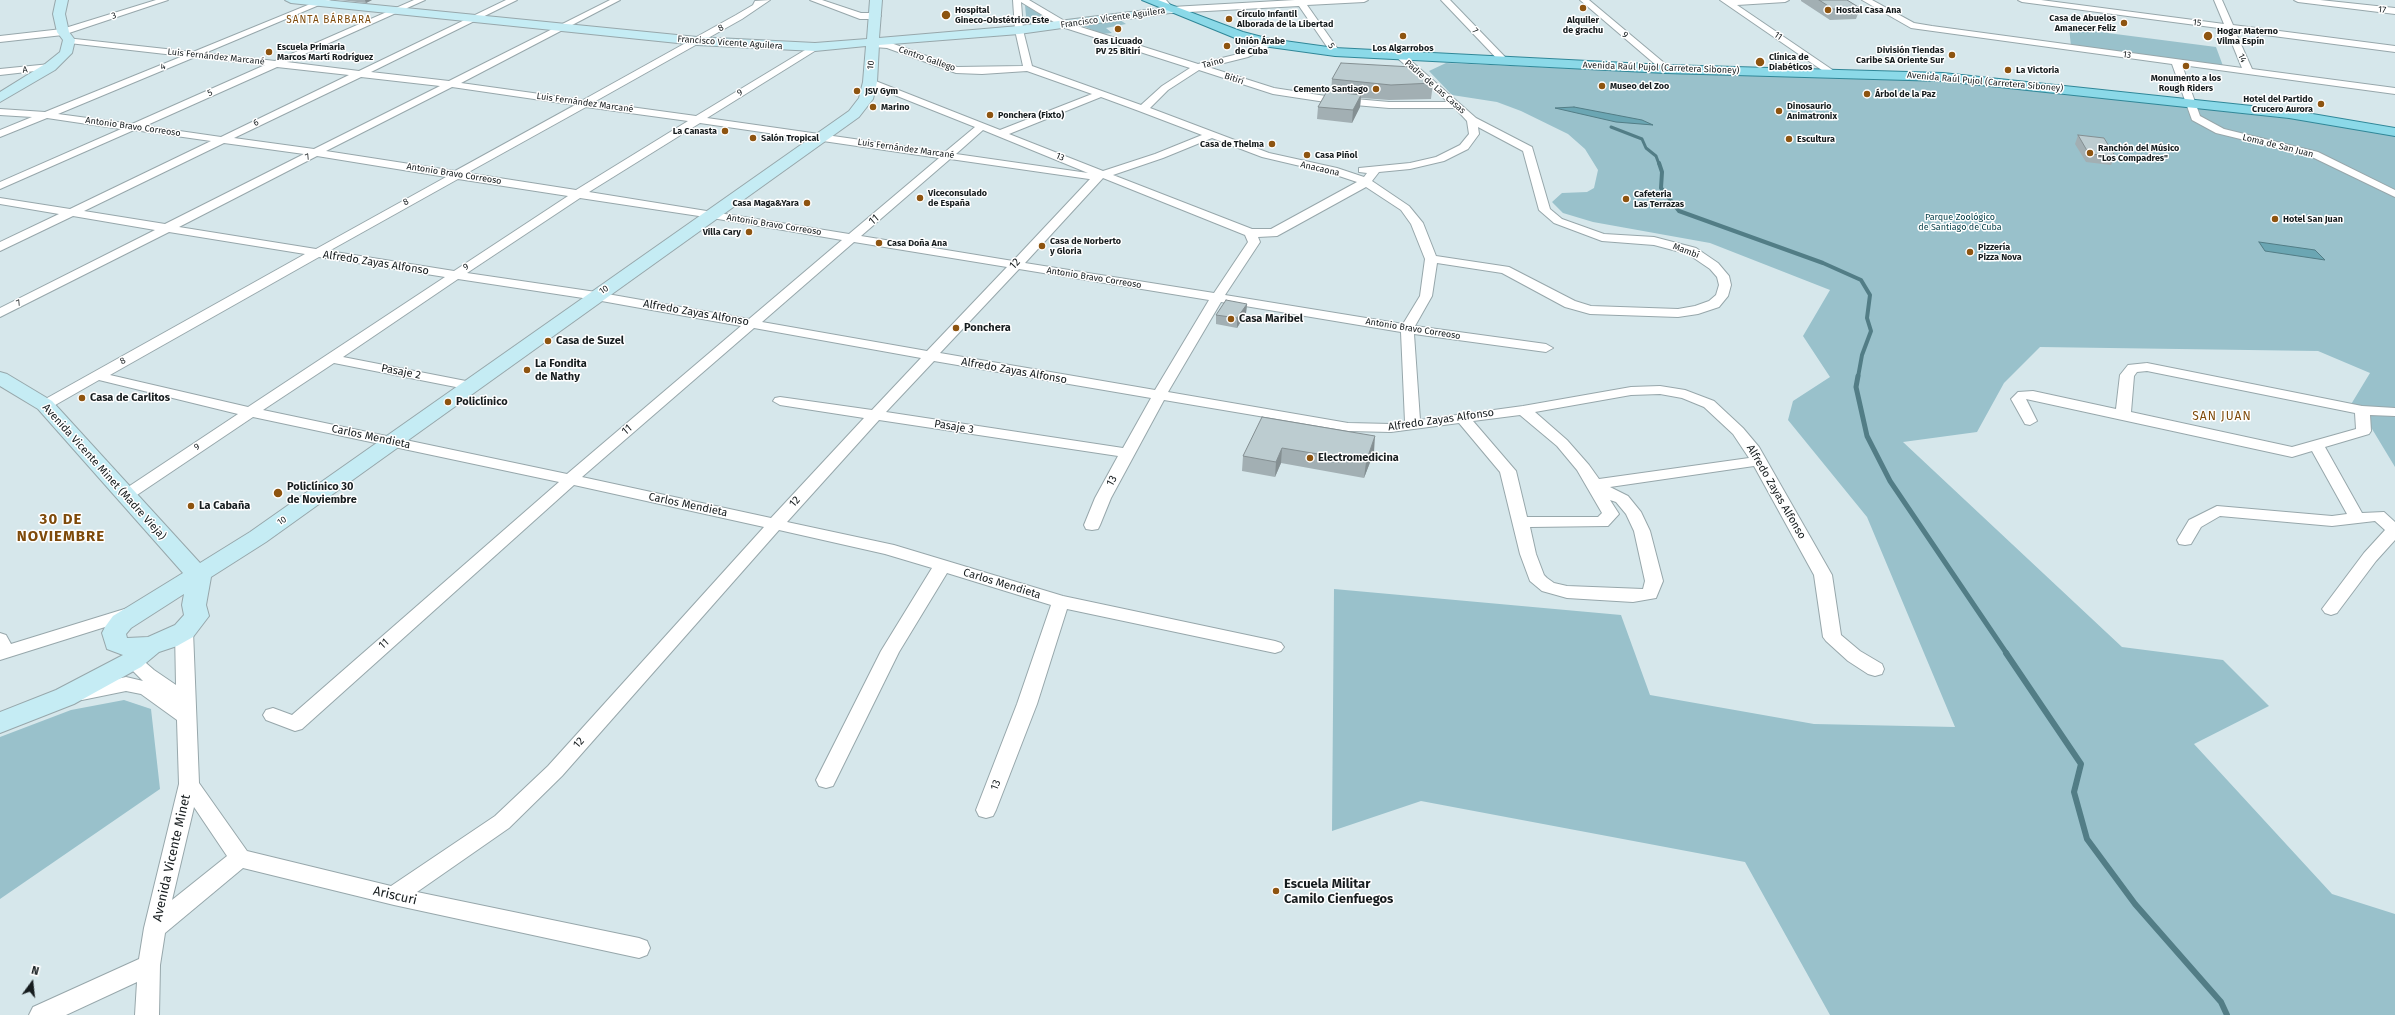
<!DOCTYPE html>
<html>
<head>
<meta charset="utf-8">
<style>
  body { margin:0 }
  #map { position:relative; width:2395px; height:1015px; overflow:hidden; background:#d6e7eb; font-family:"Fira Sans",sans-serif }
  canvas { display:block }
  .north { position:absolute; left:12px; top:963px; width:40px; height:40px; -webkit-text-stroke:3px #fff; paint-order:stroke; rotate:15deg; font-size:11px; font-weight:700; line-height:16px; text-align:center; color:#161c1e }
  .north::after { content:''; display:block; margin:auto; width:14px; height:18px; background:#161c1e; clip-path:polygon(50% 0,100% 100%,50% 72%,0 100%) }
</style>
</head>
<body>
<div id="map">
<canvas width="2395" height="1015"></canvas>
<div class="north">N</div>
</div>
<script>
const c = document.querySelector('canvas').getContext('2d');
c.lineJoin = 'round';
function fill(path, color) {
  c.fillStyle = color;
  c.fill(path, 'evenodd');
}
function shape(rows) {
  const path = new Path2D();
  for (const r of rows) {
    path.moveTo(r[0], r[1]);
    for (let i = 2; i < r.length; i += 2) path.lineTo(r[i], r[i + 1]);
  }
  return path;
}
function trace(path, color, width, dash) {
  c.strokeStyle = color;
  c.lineWidth = width;
  c.lineCap = dash ? 'butt' : 'round';
  c.setLineDash(dash || []);
  c.stroke(path);
}
function drawText(font, color, halo, rows, align = 'center') {
  c.font = font + ' "Fira Sans",sans-serif';
  c.lineWidth = 3;
  c.setLineDash([]);
  c.textBaseline = 'middle';
  c.strokeStyle = halo;
  c.fillStyle = color;
  for (const [text, x, y, turn = 0] of rows) {
    c.save();
    c.translate(x, y);
    c.rotate((+turn || 0) * Math.PI / 180);
    c.textAlign = isNaN(turn) ? turn : align;
    if (halo) c.strokeText(text, 0, 0);
    c.fillText(text, 0, 0);
    c.restore();
  }
}
const green = shape([
  [1025,5,1055,23,1027,26],
  [1120,20,1126,24,1106,28,1112,33,1102,34,1081,25],
  [2069,28,2216,47,2223,66,2071,46],
  [1446,63,1673,73,1912,79,1965,82,2301,120,2395,135,2395,467,2363,414,2375,415,2376,411,2350,406,2370,373,2318,351,2040,347,2004,383,1977,432,1903,442,2122,647,2223,660,2269,706,2194,744,2332,894,2395,914,2395,1015,1830,1015,1745,862,1421,801,1332,831,1334,589,1621,615,1650,695,1814,724,1955,727,1867,517,1788,420,1793,401,1830,377,1803,336,1830,290,1710,243,1593,222,1563,213,1552,202,1562,193,1587,192,1594,188,1598,170,1585,149,1568,134,1521,111,1497,102,1452,95,1429,71],
  [124,700,151,709,160,789,0,899,0,737,71,710]
]);
const water = shape([
  [1574,107,1642,120,1653,125,1616,122,1555,108,1574,107],
  [2259,242,2315,250,2325,260,2265,251,2259,242]
]);
const streamFar3 = shape([
  [1611,127,1642,139,1646,148,1656,156,1659,164]
]);
const streamFar2 = shape([
  [1659,163,1662,172,1661,188,1679,211,1823,263,1861,280,1870,295,1867,318,1871,331,1862,355,1858,377]
]);
const streamFar1 = shape([
  [1858,376,1856,387,1867,436,1890,481,2007,654]
]);
const stream = shape([
  [2006,653,2081,764,2074,792,2087,839,2135,904,2221,1002,2227,1015]
]);
const minor = shape([
  [156,0,168,0,63,35,0,42,0,36,62,29,156,0],
  [320,0,331,0,205,53,275,61,414,0,425,0,287,62,359,71,506,0,517,0,371,72,449,81,610,0,620,0,461,83,583,100,736,15,753,5,755,1,770,0,742,19,594,102,696,116,815,44,819,47,818,49,707,118,945,152,975,127,867,84,867,80,873,80,1000,130,1092,94,1027,71,982,74,956,73,887,48,874,47,870,44,874,41,891,43,957,67,1023,66,1015,30,1013,0,1029,0,1068,23,1198,64,1242,53,1267,41,1273,41,1273,45,1248,57,1208,67,1274,88,1332,97,1389,102,1448,102,1395,56,1403,54,1476,118,1532,147,1550,209,1562,219,1604,234,1654,237,1696,248,1718,263,1729,276,1731,285,1728,296,1719,307,1698,314,1678,317,1590,314,1565,307,1502,273,1437,263,1432,296,1415,326,1546,344,1553,348,1546,352,1414,334,1420,420,1523,406,1631,387,1660,386,1685,390,1714,401,1743,428,1759,447,1832,575,1841,635,1860,651,1882,664,1884,669,1882,674,1875,676,1868,674,1848,661,1826,641,1823,637,1814,575,1754,466,1610,487,1628,496,1641,512,1650,531,1663,581,1656,598,1633,602,1567,598,1542,591,1530,581,1520,554,1500,472,1459,423,1391,432,1348,431,1164,400,1111,498,1100,525,1098,529,1092,530,1086,529,1084,525,1095,498,1118,456,879,420,787,522,894,545,1063,596,1275,641,1281,643,1284,647,1281,651,1275,653,1067,609,1037,704,996,810,993,816,986,818,979,816,976,810,1017,704,1051,605,947,573,899,652,833,786,826,788,819,786,816,780,881,651,932,568,885,554,779,530,562,776,509,828,417,892,639,938,647,941,650,948,647,955,639,958,394,905,243,868,165,933,160,965,159,1015,135,1015,137,982,66,1015,29,1015,33,1007,139,959,144,928,179,784,177,720,141,694,126,691,82,700,75,698,73,693,75,688,126,677,143,681,123,661,126,656,132,655,138,656,154,670,176,685,175,631,178,627,184,625,190,627,193,631,199,783,247,851,391,886,495,816,548,766,764,527,574,485,302,729,295,731,266,720,263,715,266,710,273,708,292,715,559,482,253,417,131,499,119,499,117,496,119,493,238,414,99,380,50,408,40,408,38,405,40,402,305,254,169,232,0,317,0,308,155,230,73,216,0,251,0,242,59,214,0,204,0,198,70,209,211,141,134,130,0,189,0,182,121,129,47,118,0,137,0,130,32,117,0,115,0,109,45,112,183,56,69,43,66,42,66,38,193,52,320,0],
  [1021,2,1062,27,1190,68,1162,86,1141,105,1032,66,1023,30,1021,2],
  [195,57,265,65,132,124,58,114,195,57],
  [277,67,349,75,221,137,145,126,277,67],
  [1199,70,1273,94,1332,103,1389,108,1455,108,1467,121,1469,134,1460,145,1436,157,1410,163,1359,168,1359,172,1367,173,1364,177,1337,168,1269,153,1150,108,1168,90,1199,70],
  [361,77,440,86,314,149,234,138,361,77],
  [452,87,575,105,455,171,326,151,452,87],
  [1101,97,1139,111,1202,135,1155,154,1103,171,1009,134,1101,97],
  [586,107,688,121,576,190,467,173,586,107],
  [700,123,939,158,849,234,589,192,700,123],
  [1478,127,1523,151,1539,210,1554,223,1602,241,1654,245,1688,254,1710,269,1717,277,1719,285,1716,295,1709,301,1695,306,1678,309,1591,306,1575,301,1509,267,1436,256,1423,223,1409,206,1372,181,1379,172,1410,169,1444,161,1468,149,1479,134,1478,127],
  [983,130,1088,173,956,154,983,130],
  [1212,138,1262,157,1330,173,1357,182,1271,229,1252,229,1113,175,1163,158,1212,138],
  [224,143,304,154,165,224,84,211,224,143],
  [317,156,446,177,316,249,179,227,317,156],
  [950,159,1089,179,1090,179,1013,261,861,236,950,159],
  [1103,178,1245,235,1248,242,1214,293,1025,263,1103,178],
  [458,179,568,196,454,271,329,251,458,179],
  [1366,187,1401,210,1411,224,1425,259,1420,296,1403,324,1225,295,1260,242,1258,237,1277,236,1366,187],
  [580,198,712,218,842,240,749,319,596,292,467,273,580,198],
  [854,242,1007,267,927,351,762,322,854,242],
  [319,257,445,277,248,407,110,375,319,257],
  [1019,269,1209,300,1155,390,940,353,1019,269],
  [458,279,596,300,741,326,567,474,263,410,334,363,471,390,476,389,478,386,476,383,471,382,343,357,458,279],
  [1221,302,1401,332,1405,422,1391,424,1348,423,1168,392,1221,302],
  [754,328,921,358,872,410,780,397,775,398,773,401,780,405,864,418,771,518,582,477,754,328],
  [934,361,1151,398,1123,448,886,412,934,361],
  [1660,394,1682,398,1704,407,1733,434,1749,458,1599,479,1589,465,1567,440,1535,412,1631,395,1660,394],
  [1520,415,1557,446,1577,470,1602,513,1598,517,1527,517,1516,471,1473,421,1520,415],
  [1610,500,1616,502,1626,514,1634,531,1645,581,1643,589,1567,586,1554,583,1547,578,1544,575,1536,554,1530,527,1608,526,1619,514,1610,500],
  [194,807,227,856,172,900,194,807],
  [810,0,822,0,861,13,877,13,881,16,877,19,860,19,810,0],
  [1157,0,1166,0,1172,7,1295,0,1368,0,1364,2,1307,5,1340,52,1335,55,1332,54,1299,6,1170,13,1157,0],
  [1441,0,1450,0,1508,60,1508,64,1502,64,1441,0],
  [1580,0,1589,0,1669,67,1669,71,1663,71,1580,0],
  [1720,0,1789,0,1785,2,1737,5,1837,73,1829,75,1720,0],
  [1862,0,1872,0,1914,23,1932,26,2242,68,2226,29,2022,2,2018,0,2041,0,2224,24,2214,0,2222,0,2233,25,2395,46,2395,52,2235,31,2252,69,2395,88,2395,94,2182,65,2200,116,2224,129,2318,152,2395,190,2395,197,2310,156,2216,133,2192,120,2172,64,1911,28,1862,0],
  [2294,0,2320,0,2395,8,2395,14,2298,2,2294,0],
  [50,64,55,67,53,69,0,75,0,69,50,64],
  [2147,363,2362,406,2395,408,2395,416,2370,415,2371,431,2369,434,2325,447,2362,513,2384,512,2395,522,2395,540,2376,561,2337,613,2331,615,2325,613,2322,609,2364,553,2385,530,2375,521,2332,526,2220,516,2201,527,2191,544,2185,545,2179,544,2177,540,2189,520,2217,506,2332,516,2347,514,2312,451,2292,457,2026,399,2037,421,2030,425,2025,424,2011,399,2018,392,2033,391,2116,409,2120,375,2128,365,2147,363],
  [2147,371,2355,413,2356,429,2292,447,2131,412,2134,376,2137,372,2147,371],
  [131,607,137,609,140,613,137,617,0,660,0,633,6,635,11,644,131,607]
]);
const secondary = shape([
  [56,0,68,0,65,14,69,32,75,40,72,53,55,70,0,102,0,92,45,64,60,52,63,40,57,32,53,14,56,0],
  [285,0,325,0,697,37,815,43,867,39,870,0,882,0,879,38,1019,26,1170,7,1176,10,1170,13,1019,34,879,45,877,82,873,99,859,117,266,542,211,577,206,605,209,616,193,637,177,646,159,652,141,667,74,704,0,733,0,712,56,690,123,655,107,649,102,633,105,627,113,616,183,573,38,409,0,386,0,372,7,374,52,401,200,563,250,532,849,111,859,98,863,82,866,46,815,51,697,45,291,3,285,0],
  [184,594,182,605,184,615,175,625,148,637,127,638,126,634,131,628,184,594]
]);
const primary = shape([
  [1142,0,1158,0,1243,32,1270,39,1335,48,1666,65,1943,73,2289,110,2395,128,2395,136,2289,118,1943,81,1666,73,1335,56,1270,47,1235,38,1142,0]
]);
const wall = shape([
  [340,0,372,0,366,3],
  [1801,0,1847,0,1860,8,1856,19,1830,20,1801,1],
  [1332,79,1433,83,1431,99,1389,100,1361,98,1360,107,1352,123,1317,119,1318,107,1331,92],
  [2078,135,2115,156,2111,165,2086,162,2075,144],
  [1247,304,1246,313,1237,328,1216,324,1216,315],
  [1262,417,1374,452,1364,478,1281,463,1275,477,1242,471,1243,456]
]);
const shadedWall = shape([
  [365,0,372,0,366,3],
  [1361,95,1360,107,1352,123,1353,110],
  [1247,304,1246,313,1237,328,1237,318],
  [1375,436,1374,452,1364,478,1366,462],
  [1282,448,1281,463,1275,477,1276,462]
]);
const building = shape([
  [1819,0,1847,0,1860,8,1833,9,1819,0],
  [1341,63,1412,67,1433,83,1391,85,1332,79,1341,63],
  [1327,91,1361,95,1353,110,1318,107,1327,91],
  [2078,135,2104,138,2115,156,2089,154,2078,135],
  [1226,300,1247,304,1237,318,1216,315,1226,300],
  [1262,417,1375,436,1366,462,1282,448,1276,462,1243,456,1262,417]
]);
const markers = [
  [1583,8,4,"#8e5410"],
  [1828,10,4,"#8e5410"],
  [946,15,5,"#8e5410"],
  [1229,19,4,"#8e5410"],
  [2124,23,4,"#8e5410"],
  [1118,29,4,"#8e5410"],
  [1403,36,4,"#8e5410"],
  [2208,36,5,"#8e5410"],
  [1227,46,4,"#8e5410"],
  [269,52,4,"#8e5410"],
  [1952,55,4,"#8e5410"],
  [1760,62,5,"#8e5410"],
  [2186,66,4,"#8e5410"],
  [2008,70,4,"#8e5410"],
  [1602,86,4,"#8e5410"],
  [1376,89,4,"#8e5410"],
  [857,91,4,"#8e5410"],
  [1867,94,4,"#8e5410"],
  [2321,104,4,"#8e5410"],
  [873,107,4,"#8e5410"],
  [1779,111,4,"#8e5410"],
  [990,115,4,"#8e5410"],
  [725,131,4,"#8e5410"],
  [753,138,4,"#8e5410"],
  [1789,139,4,"#8e5410"],
  [1272,144,4,"#8e5410"],
  [2090,153,4,"#8e5410"],
  [1307,155,4,"#8e5410"],
  [920,198,4,"#8e5410"],
  [1626,199,4,"#8e5410"],
  [807,203,4,"#8e5410"],
  [2275,219,4,"#8e5410"],
  [749,232,4,"#8e5410"],
  [879,243,4,"#8e5410"],
  [1042,246,4,"#8e5410"],
  [1970,252,4,"#8e5410"],
  [1231,319,4,"#8e5410"],
  [956,328,4,"#8e5410"],
  [548,341,4,"#8e5410"],
  [527,370,4,"#8e5410"],
  [82,398,4,"#8e5410"],
  [448,402,4,"#8e5410"],
  [1310,458,4,"#8e5410"],
  [278,493,5,"#8e5410"],
  [191,506,4,"#8e5410"],
  [1276,891,4,"#8e5410"]
];
const farPoinames = [
  ["Hospital",955,10],
  ["Gineco-Obstétrico Este",955,20],
  ["Hostal Casa Ana",1836,10],
  ["Círculo Infantil",1237,14],
  ["Alborada de la Libertad",1237,24],
  ["Casa de Abuelos",2116,18,"right"],
  ["Amanecer Feliz",2116,28,"right"],
  ["Alquiler",1583,20,"center"],
  ["de grachu",1583,30,"center"],
  ["Hogar Materno",2217,31],
  ["Vilma Espín",2217,41],
  ["Gas Licuado",1118,41,"center"],
  ["PV 25 Bitirí",1118,51,"center"],
  ["Unión Árabe",1235,41],
  ["de Cuba",1235,51],
  ["Escuela Primaria",277,47],
  ["Marcos Martí Rodríguez",277,57],
  ["Los Algarrobos",1403,48,"center"],
  ["División Tiendas",1944,50,"right"],
  ["Caribe SA Oriente Sur",1944,60,"right"],
  ["Clínica de",1769,57],
  ["Diabéticos",1769,67],
  ["La Victoria",2016,70],
  ["Monumento a los",2186,78,"center"],
  ["Rough Riders",2186,88,"center"],
  ["Museo del Zoo",1610,86],
  ["Cemento Santiago",1368,89,"right"],
  ["JSV Gym",865,91],
  ["Árbol de la Paz",1875,94],
  ["Hotel del Partido",2313,99,"right"],
  ["Crucero Aurora",2313,109,"right"],
  ["Dinosaurio",1787,106],
  ["Animatronix",1787,116],
  ["Marino",881,107],
  ["Ponchera (Fixto)",998,115],
  ["La Canasta",717,131,"right"],
  ["Salón Tropical",761,138],
  ["Escultura",1797,139],
  ["Casa de Thelma",1264,144,"right"],
  ["Ranchón del Músico",2098,148],
  ["\"Los Compadres\"",2098,158],
  ["Casa Piñol",1315,155],
  ["Viceconsulado",928,193],
  ["de España",928,203],
  ["Cafeteria",1634,194],
  ["Las Terrazas",1634,204],
  ["Casa Maga&Yara",799,203,"right"],
  ["Hotel San Juan",2283,219],
  ["Villa Cary",741,232,"right"],
  ["Casa de Norberto",1050,241],
  ["y Gloria",1050,251],
  ["Casa Doña Ana",887,243],
  ["Pizzería",1978,247],
  ["Pizza Nova",1978,257]
];
const farStreetnames = [
  ["17",2382,10,7],
  ["3",114,16,-17],
  ["Francisco Vicente Aguilera",1113,18,-8],
  ["15",2197,23,7],
  ["8",721,28,-29],
  ["7",1475,31,46],
  ["9",1625,35,40],
  ["11",1778,36,34],
  ["Francisco Vicente Aguilera",730,43,4],
  ["5",1331,46,55],
  ["13",2127,55,8],
  ["Luis Fernández Marcané",216,57,6],
  ["14",2242,58,65],
  ["Centro Gallego",927,59,19],
  ["Taíno",1213,63,-15],
  ["10",871,65,-84],
  ["4",163,67,-22],
  ["Avenida Raúl Pujol (Carretera Siboney)",1661,68,2],
  ["A",25,70,-6],
  ["Bitirí",1234,79,18],
  ["Avenida Raúl Pujol (Carretera Siboney)",1985,82,5],
  ["Padre de Las Casas",1435,87,41],
  ["5",210,93,-24],
  ["9",740,93,-31],
  ["Luis Fernández Marcané",585,103,8],
  ["6",256,123,-26],
  ["Antonio Bravo Correoso",133,127,8],
  ["Loma de San Juan",2278,146,14],
  ["Luis Fernández Marcané",906,149,8],
  ["7",308,157,-27],
  ["13",1060,157,23],
  ["Anacaona",1320,169,13],
  ["Antonio Bravo Correoso",454,174,9],
  ["8",406,202,-29],
  ["Antonio Bravo Correoso",774,225,9],
  ["Mambí",1686,251,21],
  ["9",466,267,-33],
  ["Antonio Bravo Correoso",1094,278,9],
  ["10",604,290,-35],
  ["7",19,303,-27],
  ["Antonio Bravo Correoso",1413,329,9],
  ["8",123,361,-30],
  ["9",197,447,-34],
  ["10",282,521,-35]
];
const farParknames = [
  ["Parque Zoológico",1960,217],
  ["de Santiago de Cuba",1960,227]
];
const farNeighbourhoodnames = [
  ["SANTA BÁRBARA",329,20]
];
const streetNames = [
  ["11",874,220,-41],
  ["Alfredo Zayas Alfonso",376,263,9],
  ["12",1015,264,-47],
  ["Alfredo Zayas Alfonso",696,313,10],
  ["Alfredo Zayas Alfonso",1014,371,10],
  ["Pasaje 2",401,372,11],
  ["Alfredo Zayas Alfonso",1441,420,-8],
  ["Pasaje 3",954,427,9],
  ["11",627,430,-41],
  ["Carlos Mendieta",371,437,12],
  ["Avenida Vicente Minet (Madre Vieja)",104,472,48],
  ["13",1112,481,-61],
  ["Alfredo Zayas Alfonso",1776,492,60],
  ["12",795,502,-48],
  ["Carlos Mendieta",688,505,12],
  ["Carlos Mendieta",1002,584,17],
  ["11",384,644,-42],
  ["12",579,743,-48],
  ["13",996,785,-69]
];
const poiNames = [
  ["Casa Maribel",1239,319],
  ["Ponchera",964,328],
  ["Casa de Suzel",556,341],
  ["La Fondita",535,364],
  ["de Nathy",535,377],
  ["Casa de Carlitos",90,398],
  ["Policlínico",456,402],
  ["Electromedicina",1318,458],
  ["Policlínico 30",287,487],
  ["de Noviembre",287,500],
  ["La Cabaña",199,506]
];
const neighbourhoodNames = [
  ["SAN JUAN",2222,417]
];
const nearStreetnames = [
  ["Avenida Vicente Minet",172,858,-77],
  ["Ariscuri",395,896,13]
];
const nearPoinames = [
  ["Escuela Militar",1284,884],
  ["Camilo Cienfuegos",1284,899]
];
const districtNames = [
  ["30 DE",61,520],
  ["NOVIEMBRE",61,537]
];
fill(green, '#99c1cb');
fill(water, '#6ba6b3');
trace(water, '#527d86', 1);
trace(streamFar3, '#527d86', 3);
trace(streamFar2, '#527d86', 4);
trace(streamFar1, '#527d86', 5);
trace(stream, '#527d86', 6);
trace(minor, '#97a7ab', 2);
trace(secondary, '#97a7ab', 2);
trace(primary, '#308798', 2);
fill(minor, '#fff');
fill(secondary, '#c5ecf4');
fill(primary, '#8bd9e8');
fill(wall, '#a2afb3');
fill(shadedWall, '#848f92');
fill(building, '#bcccd0');
trace(building, '#848f92', 1);
for (const [x, y, r, color] of markers) {
  const dot = new Path2D();
  dot.arc(x, y, r, 0, 2 * Math.PI);
  c.fillStyle = color;
  c.fill(dot);
  trace(dot, '#fff', 1.5);
}
drawText('bold 9px', '#161c1e', '#fff', farPoinames, 'left');
drawText('9px', '#161c1e', '#fff', farStreetnames);
drawText('9px', '#023c46', '#fff', farParknames);
c.letterSpacing = '1px';
drawText('10px', '#7e4a0a', '#fff', farNeighbourhoodnames);
c.letterSpacing = '0px';
drawText('11px', '#161c1e', '#fff', streetNames);
drawText('bold 11px', '#161c1e', '#fff', poiNames, 'left');
c.letterSpacing = '1px';
drawText('12px', '#7e4a0a', '#fff', neighbourhoodNames);
c.letterSpacing = '0px';
drawText('13px', '#161c1e', '#fff', nearStreetnames);
drawText('bold 13px', '#161c1e', '#fff', nearPoinames, 'left');
c.letterSpacing = '1px';
drawText('bold 15px', '#7e4a0a', '#fff', districtNames);
c.letterSpacing = '0px';
</script>
</body>
</html>
